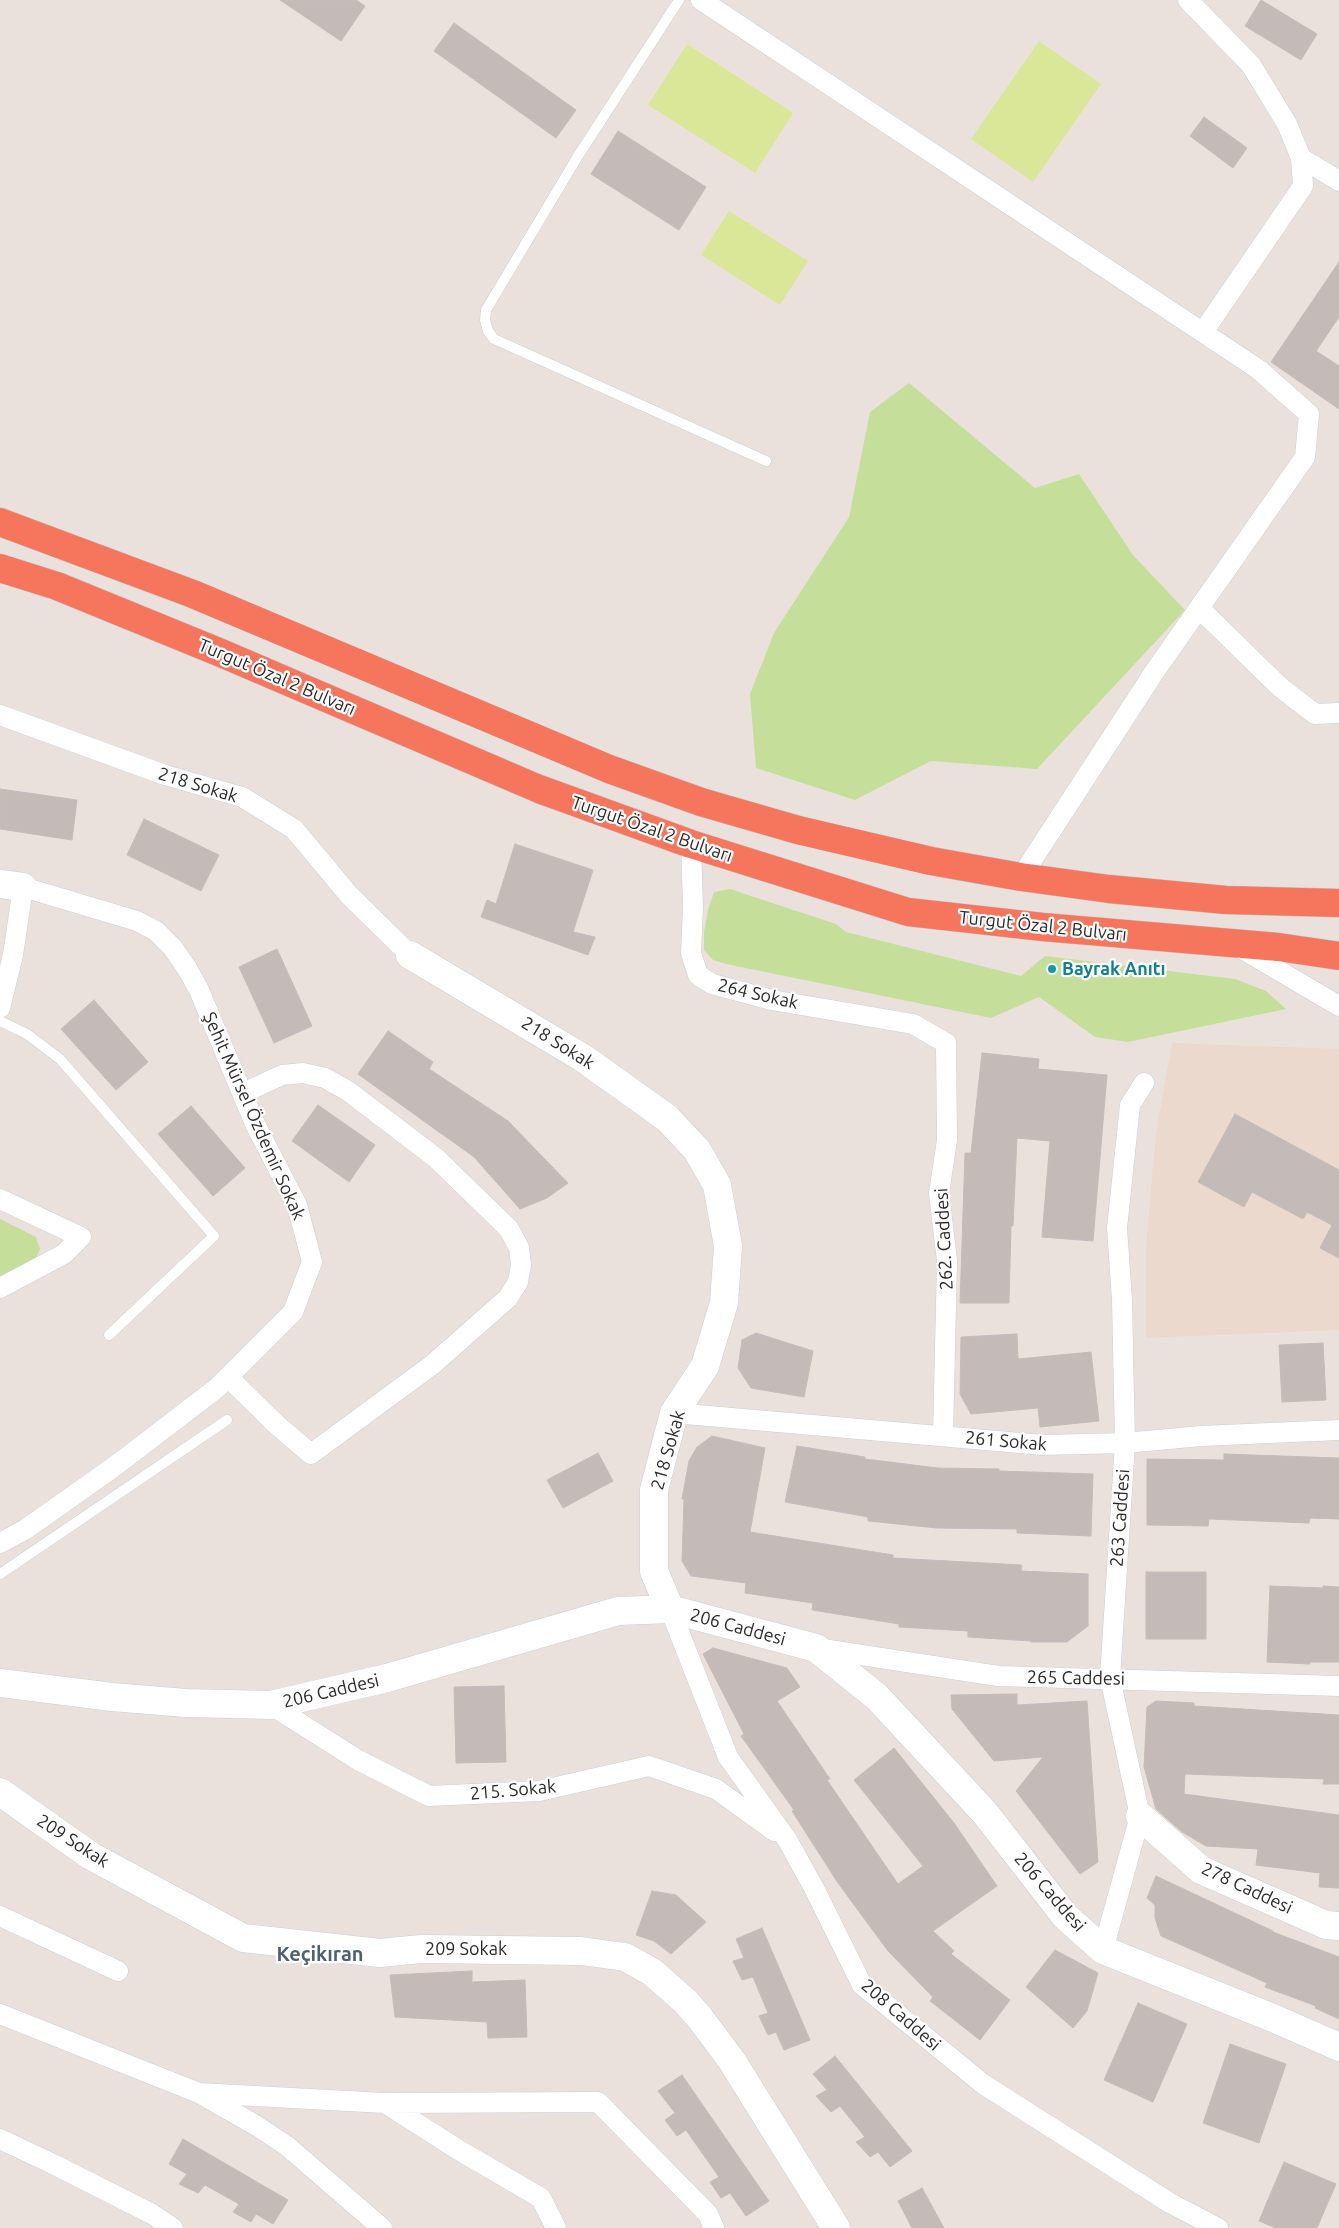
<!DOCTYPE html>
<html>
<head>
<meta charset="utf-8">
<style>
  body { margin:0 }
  canvas { display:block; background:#ebe1dc }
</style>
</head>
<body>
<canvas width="1339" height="2228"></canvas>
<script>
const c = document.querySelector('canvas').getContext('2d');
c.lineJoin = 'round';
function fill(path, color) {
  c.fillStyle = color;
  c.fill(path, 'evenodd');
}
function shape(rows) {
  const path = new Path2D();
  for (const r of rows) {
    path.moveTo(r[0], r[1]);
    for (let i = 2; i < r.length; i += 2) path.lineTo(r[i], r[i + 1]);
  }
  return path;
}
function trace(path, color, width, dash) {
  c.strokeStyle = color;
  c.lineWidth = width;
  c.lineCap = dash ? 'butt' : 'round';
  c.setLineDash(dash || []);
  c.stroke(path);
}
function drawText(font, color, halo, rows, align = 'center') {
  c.font = font + ' Ubuntu,sans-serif';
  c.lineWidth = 4.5;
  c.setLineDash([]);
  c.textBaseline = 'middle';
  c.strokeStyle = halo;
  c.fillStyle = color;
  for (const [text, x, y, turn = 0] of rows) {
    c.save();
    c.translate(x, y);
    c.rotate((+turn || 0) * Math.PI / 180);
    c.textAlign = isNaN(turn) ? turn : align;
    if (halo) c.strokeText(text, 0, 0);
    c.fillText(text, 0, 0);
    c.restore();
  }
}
const education = shape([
  [1172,1043,1339,1049,1339,1330,1146,1338,1146,1247,1156,1133]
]);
const green = shape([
  [909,383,1035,488,1079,474,1133,555,1185,610,1037,769,931,761,855,800,756,768,750,694,774,633,849,517,870,412],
  [730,889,836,924,846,932,1021,976,1045,956,1235,979,1266,991,1286,1009,1128,1042,1095,1037,1039,997,991,1018,726,964,713,960,704,950,704,932,708,910,714,892],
  [0,1219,36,1237,40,1249,36,1258,0,1279]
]);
const pitch = shape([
  [1039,41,1101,84,1033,182,971,139],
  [687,44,793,113,755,173,648,105],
  [729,211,808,261,780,305,701,255]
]);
const building = shape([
  [280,0,356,0,365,6,341,41,280,0],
  [1261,0,1317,34,1301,60,1245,26,1261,0],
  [454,23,576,110,556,138,434,51,454,23],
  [1204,117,1247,148,1233,168,1190,136,1204,117],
  [618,131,706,187,679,230,591,174,618,131],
  [1339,262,1339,317,1316,351,1339,366,1339,409,1271,362,1339,262],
  [0,789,77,800,72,840,0,829,0,789],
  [144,819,219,855,201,891,127,855,144,819],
  [515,844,593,870,573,932,595,937,588,955,481,917,487,900,496,904,515,844],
  [277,949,312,1026,274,1043,239,967,277,949],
  [94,1000,148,1062,116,1090,61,1029,94,1000],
  [388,1031,433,1062,429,1069,508,1121,568,1183,547,1198,520,1209,474,1157,358,1074,388,1031],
  [982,1053,1039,1059,1038,1069,1107,1075,1093,1241,1042,1237,1050,1141,1017,1138,1013,1226,1011,1226,1009,1303,960,1303,965,1153,971,1153,982,1053],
  [318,1105,375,1145,349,1182,292,1141,318,1105],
  [191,1106,245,1168,213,1196,158,1134,191,1106],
  [1235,1114,1339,1170,1339,1258,1320,1248,1332,1225,1307,1212,1303,1219,1252,1192,1244,1207,1198,1182,1235,1114],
  [756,1333,813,1351,804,1397,751,1388,738,1368,742,1340,756,1333],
  [1017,1334,1018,1359,1091,1352,1099,1421,1040,1427,1038,1408,971,1414,960,1394,961,1337,1017,1334],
  [1323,1343,1326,1400,1282,1402,1279,1345,1323,1343],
  [712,1436,765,1448,750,1532,893,1555,893,1558,1022,1565,1021,1571,1088,1574,1088,1626,1067,1642,1031,1642,1031,1641,968,1637,968,1631,899,1627,899,1624,812,1610,813,1603,745,1593,746,1583,691,1576,682,1561,684,1499,682,1499,689,1461,697,1447,712,1436],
  [797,1446,865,1457,865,1459,938,1468,999,1469,999,1471,1093,1474,1091,1536,1017,1533,1017,1529,937,1528,868,1521,868,1517,785,1502,797,1446],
  [598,1453,613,1481,563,1508,547,1480,598,1453],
  [1224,1454,1339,1458,1339,1519,1310,1518,1309,1523,1209,1519,1208,1526,1147,1525,1147,1459,1224,1460,1224,1454],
  [1146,1572,1206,1572,1206,1639,1146,1639,1146,1572],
  [1270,1586,1323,1588,1323,1586,1339,1587,1339,1662,1310,1662,1310,1664,1267,1662,1270,1586],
  [713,1648,787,1668,800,1687,777,1701,830,1779,827,1780,898,1884,923,1866,854,1780,894,1748,954,1823,997,1886,933,1931,954,1951,951,1954,1010,2000,980,2040,930,2001,933,1997,888,1951,838,1883,792,1811,794,1810,741,1736,744,1734,703,1654,713,1648],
  [504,1686,506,1762,456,1763,454,1687,504,1686],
  [1017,1694,1017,1705,1087,1701,1098,1862,1080,1874,1016,1791,1043,1757,994,1761,952,1709,951,1695,1017,1694],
  [1156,1701,1194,1703,1194,1706,1339,1715,1339,1784,1323,1784,1324,1779,1185,1774,1184,1794,1339,1815,1339,1888,1319,1887,1320,1873,1256,1865,1258,1849,1206,1846,1182,1832,1156,1809,1144,1767,1147,1707,1156,1701],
  [1156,1876,1273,1931,1273,1932,1339,1957,1339,2019,1315,2008,1316,2006,1265,1987,1267,1983,1161,1936,1155,1918,1155,1905,1147,1898,1156,1876],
  [652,1891,676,1895,706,1922,671,1954,654,1941,636,1935,652,1891],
  [762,1928,810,2040,784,2050,776,2032,768,2035,759,2016,768,2013,753,1977,742,1980,733,1961,744,1958,736,1939,762,1928],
  [1055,1950,1098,1973,1087,2011,1073,2028,1026,1987,1055,1950],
  [472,1971,472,1982,525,1980,527,2037,488,2038,487,2022,395,2017,390,1975,472,1971],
  [1138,2003,1187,2024,1153,2102,1104,2080,1138,2003],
  [1230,2044,1286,2064,1259,2143,1203,2123,1230,2044],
  [835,2056,912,2151,890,2167,878,2152,870,2157,856,2142,865,2137,840,2106,831,2112,816,2096,827,2090,813,2074,835,2056],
  [682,2075,769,2201,746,2216,730,2193,721,2198,710,2182,719,2177,686,2130,677,2136,665,2120,675,2113,658,2091,682,2075],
  [183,2139,288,2200,273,2224,256,2214,251,2222,233,2212,239,2204,205,2185,198,2193,179,2184,187,2174,169,2164,183,2139],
  [1284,2162,1336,2184,1317,2228,1276,2228,1259,2221,1284,2162],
  [922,2188,944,2228,912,2228,898,2201,922,2188]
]);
const lane = shape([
  [679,0,578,156,486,310,485,320,488,331,494,339,766,461],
  [0,1021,27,1034,60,1059,214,1236,109,1335],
  [0,1574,227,1420]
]);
const street = shape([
  [701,0,1258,369,1309,414,1305,457,1155,671,1021,877],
  [1188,0,1251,65,1287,124,1301,158,1303,186,1203,332],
  [1301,158,1339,181],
  [1199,608,1280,687,1315,714,1339,713],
  [0,715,165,775,242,797,294,829,349,895,410,955],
  [691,844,693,907,691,953,698,975,712,984,772,1000,913,1024,946,1043,947,1140,939,1193,947,1261,943,1436],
  [1237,946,1339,1006],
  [0,1008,13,955,23,887,137,921,156,931,173,948,188,970,199,990,255,1124,297,1205,312,1262,293,1312,217,1388,115,1466,26,1529,0,1543],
  [0,1199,81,1237,64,1254,0,1288],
  [228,1377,278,1426,311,1454,432,1365,508,1298,518,1282,521,1265,519,1248,509,1229,436,1158,348,1091,325,1078,303,1073,282,1075,243,1093],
  [674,1413,1043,1445,1125,1443,1201,1436,1339,1430],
  [670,1609,728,1757,788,1841,815,1890,862,1985,983,2084,1170,2203,1218,2228],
  [816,1648,998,1676,1339,1686],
  [271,1705,358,1760,429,1796,539,1791,649,1766,716,1789,774,1831],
  [0,1916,118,1971],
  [1103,1950,1140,1816,1110,1678,1125,1443,1122,1300,1117,1228,1130,1105,1144,1083],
  [0,2014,199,2093,257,2126,287,2146,382,2228],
  [199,2093,385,2103,598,2102,708,2214,714,2228],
  [385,2103,457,2149,541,2198,556,2228],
  [0,2139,53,2164,152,2214,173,2228]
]);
const secondary = shape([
  [0,884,23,887],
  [410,955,583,1058,667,1118,697,1150,717,1185,728,1246,724,1303,705,1366,674,1413,654,1490,654,1571,670,1609],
  [0,1683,112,1697,186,1703,271,1705,387,1678,618,1611,670,1609,816,1648,877,1697,985,1813,1065,1916,1103,1950,1273,2018,1339,2047],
  [0,1792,91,1856,243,1938,380,1953,421,1949,581,1951,625,1957,652,1972,686,2002,700,2018,732,2061,836,2228],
  [1140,1816,1201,1870,1326,1925,1339,1926]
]);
const highway = shape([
  [0,522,193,594,609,769,701,802,798,830,931,861,1021,877,1109,889,1226,900,1339,903],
  [0,568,57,586,221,653,539,789,691,844,908,912,1043,927,1278,947,1339,956]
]);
const markers = [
  [1052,969,5,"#0f9aa8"]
];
const streetNames = [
  ["Turgut Özal 2 Bulvarı",277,677,23],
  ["218 Sokak",198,785,17],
  ["Turgut Özal 2 Bulvarı",652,829,19],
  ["Turgut Özal 2 Bulvarı",1043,926,6],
  ["264 Sokak",758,994,13],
  ["218 Sokak",558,1043,32],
  ["Şehit Mürsel Özdemir Sokak",254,1116,66],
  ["262. Caddesi",944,1239,-93],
  ["261 Sokak",1006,1441,5],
  ["218 Sokak",668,1450,-74],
  ["263 Caddesi",1120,1518,-86],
  ["206 Caddesi",738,1627,15],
  ["265 Caddesi",1076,1678,1],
  ["206 Caddesi",331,1691,-13],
  ["215. Sokak",513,1790,-5],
  ["209 Sokak",73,1841,33],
  ["278 Caddesi",1247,1888,25],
  ["206 Caddesi",1050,1892,49],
  ["209 Sokak",466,1949],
  ["208 Caddesi",901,2015,41]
];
const cultureNames = [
  ["Bayrak Anıtı",1062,969]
];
const quarterNames = [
  ["Keçikıran",320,1954]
];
fill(education, '#ecd9cd');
fill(green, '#c5df9b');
fill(pitch, '#dae698');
fill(building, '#c4bbb9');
trace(building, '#c6bcb6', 1);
trace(lane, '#c8ced7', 11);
trace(street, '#c8ced7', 21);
trace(secondary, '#c8ced7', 29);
trace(highway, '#c3c3c3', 29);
trace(lane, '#fff', 10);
trace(street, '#fff', 20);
trace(secondary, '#fff', 28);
trace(highway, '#f6755d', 28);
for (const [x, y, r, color] of markers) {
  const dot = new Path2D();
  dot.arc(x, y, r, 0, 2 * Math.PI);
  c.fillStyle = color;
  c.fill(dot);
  trace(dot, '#fff', 2);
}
drawText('18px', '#2a2a2a', '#fff', streetNames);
drawText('bold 18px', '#0d838f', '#fff', cultureNames, 'left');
drawText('bold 20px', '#4c6078', '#fff', quarterNames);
</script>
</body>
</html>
